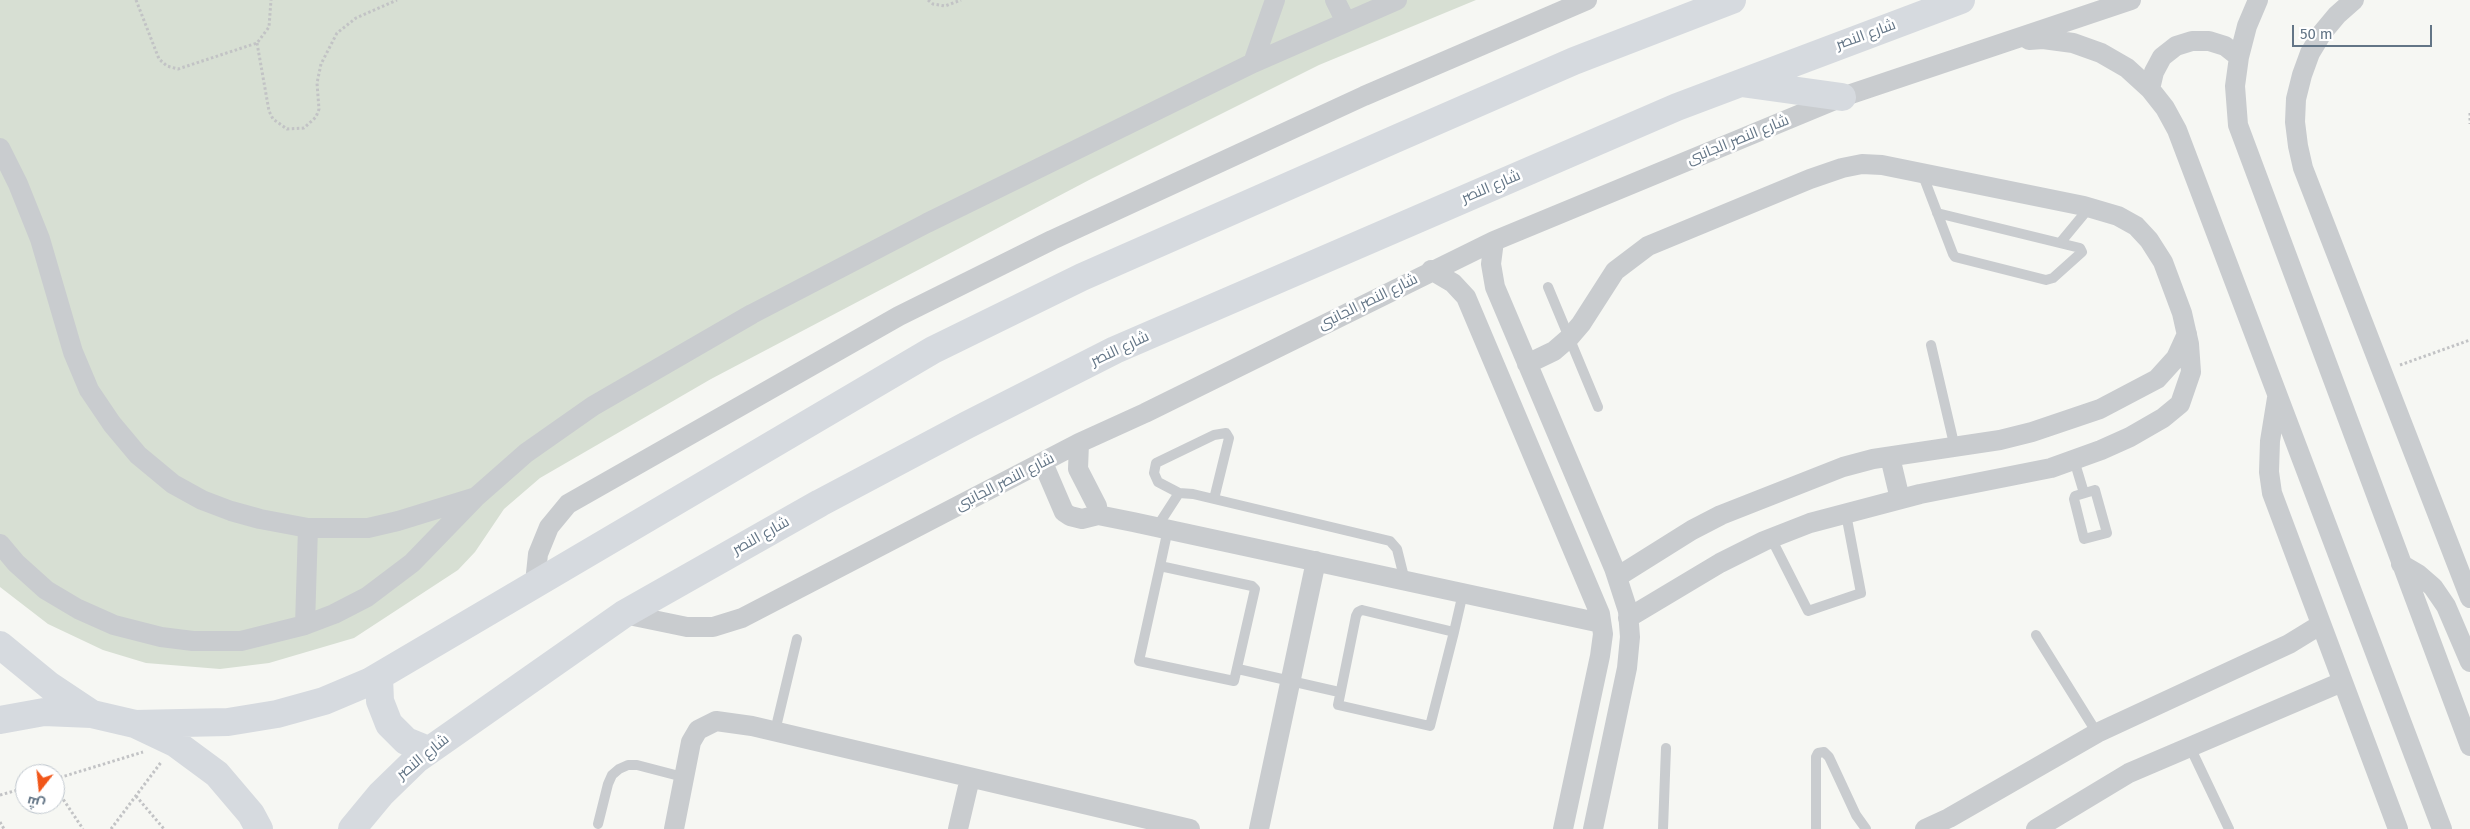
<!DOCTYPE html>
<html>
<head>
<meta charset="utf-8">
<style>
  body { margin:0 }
  #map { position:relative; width:2470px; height:829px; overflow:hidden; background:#f6f7f3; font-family:"Fira Sans",Cairo,sans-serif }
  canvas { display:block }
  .north { position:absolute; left:15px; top:764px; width:50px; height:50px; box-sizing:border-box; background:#fff; border:1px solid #c1c8cf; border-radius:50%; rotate:196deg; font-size:14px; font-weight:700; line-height:20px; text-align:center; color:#637586 }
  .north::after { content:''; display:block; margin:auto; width:18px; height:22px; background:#f15619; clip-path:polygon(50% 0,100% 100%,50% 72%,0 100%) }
  .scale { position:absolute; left:2292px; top:25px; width:140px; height:22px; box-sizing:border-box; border:2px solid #637586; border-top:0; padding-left:6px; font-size:15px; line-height:18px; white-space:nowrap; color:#637586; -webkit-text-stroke:4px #fff; paint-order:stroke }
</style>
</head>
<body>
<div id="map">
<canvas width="2470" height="829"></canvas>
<div class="north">ش</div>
<div class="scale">50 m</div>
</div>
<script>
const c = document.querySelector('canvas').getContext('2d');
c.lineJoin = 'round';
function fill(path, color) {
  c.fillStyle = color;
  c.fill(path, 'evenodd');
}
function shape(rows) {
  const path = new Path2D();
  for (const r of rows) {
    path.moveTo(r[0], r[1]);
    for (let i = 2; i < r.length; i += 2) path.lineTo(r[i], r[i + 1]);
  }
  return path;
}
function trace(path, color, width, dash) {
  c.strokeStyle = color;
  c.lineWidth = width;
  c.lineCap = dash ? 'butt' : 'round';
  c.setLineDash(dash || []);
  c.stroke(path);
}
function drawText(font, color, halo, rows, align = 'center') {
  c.font = font + ' "Fira Sans",Cairo,sans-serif';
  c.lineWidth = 5;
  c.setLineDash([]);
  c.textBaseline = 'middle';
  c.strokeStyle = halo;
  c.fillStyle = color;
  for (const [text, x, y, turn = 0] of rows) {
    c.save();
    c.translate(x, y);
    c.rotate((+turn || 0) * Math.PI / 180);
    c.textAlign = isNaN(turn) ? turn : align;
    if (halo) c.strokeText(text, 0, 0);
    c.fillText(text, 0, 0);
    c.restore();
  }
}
const green = shape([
  [0,0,1476,0,1319,65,1091,179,711,379,540,478,504,509,475,552,458,570,354,638,269,663,220,669,146,663,103,650,48,624,0,587]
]);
const path = shape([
  [136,0,159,59,167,66,178,69,257,43,269,27,271,0],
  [928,0,933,4,945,6,961,0],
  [257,43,269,111,273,119,287,129,304,128,316,117,319,109,317,83,321,64,337,33,356,18,397,0],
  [2470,113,2470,124],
  [2400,365,2470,340],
  [55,779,143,752],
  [55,787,83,829],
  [0,795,25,788],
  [136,796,164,829],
  [0,822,4,829],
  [111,829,162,761]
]);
const lane = shape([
  [1922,173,1953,254,1955,257,2046,280,2053,278,2082,252,2080,248,1937,213],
  [2060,243,2089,208],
  [1548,287,1598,407],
  [1931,345,1955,448],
  [2074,460,2084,493],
  [2095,490,2107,533,2084,539,2074,499,2075,496,2095,490],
  [1179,493,1158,482,1154,473,1156,463,1214,435,1226,433,1229,438,1214,499],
  [1157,527,1179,493,1193,494,1390,541,1397,549,1405,581],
  [1771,538,1808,611,1861,593,1846,514],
  [1160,566,1252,586,1255,589,1234,681,1139,661,1160,566],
  [1160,566,1168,529],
  [1362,610,1454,632,1430,726,1338,705,1356,616,1358,612,1362,610],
  [1454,632,1463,593],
  [2036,635,2097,733],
  [1238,669,1339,692],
  [775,731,797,639],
  [2190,747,2229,829],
  [598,824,608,784,612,775,619,769,628,765,637,765,683,777],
  [1663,829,1666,748],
  [1816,829,1816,757,1818,753,1824,752,1829,757,1856,815,1866,829]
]);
const street = shape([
  [1335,0,1346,22],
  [2258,0,2247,26,2239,57,2235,86,2238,125,2470,746],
  [2354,0,2337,15,2322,33,2310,53,2302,75,2296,99,2295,122,2298,146,2303,168,2470,598],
  [2029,40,2043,39,2073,43,2101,53,2127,68,2150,89,2165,108,2177,130,2442,829],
  [1253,63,1275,0],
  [2150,89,2154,72,2162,57,2176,46,2192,41,2209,41,2225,46,2239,57],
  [0,148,18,184,40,239,73,352,89,390,112,424,138,455,173,484,202,500,231,511,260,519,308,528,368,528,398,521,476,497,526,453,593,406,752,314,927,223,1253,63,1397,0],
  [1494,241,1491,264,1495,287,1614,568,1628,611,1630,637,1627,668,1593,829],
  [1431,270,1453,283,1466,297,1600,614,1603,634,1600,656,1563,829],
  [1527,364,1554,351,1569,338,1581,324,1615,271,1648,246,1810,179,1842,168,1862,164,1882,165,2084,206,2118,216,2136,226,2149,240,2163,262,2182,313,2189,344,2191,372,2180,404,2163,418,2130,437,2101,450,2051,468,1920,494,1810,523,1764,541,1720,563,1628,618],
  [2277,398,2270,441,2269,472,2272,493,2398,829],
  [1079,443,1078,469,1097,506,1098,515],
  [1890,457,1900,499],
  [1043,463,1064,512,1070,516,1082,519,1098,515,1133,522,1601,623],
  [0,544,16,563,46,590,78,609,114,625,161,637,193,641,241,641,305,625,334,614,367,597,412,563,476,497],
  [2401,564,2418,574,2433,587,2446,606,2470,662],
  [1617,577,1692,530,1721,515,1843,467,1873,459,2000,440,2032,432,2100,409,2157,379,2176,358,2187,334],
  [535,583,538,554,549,527,568,504,899,316,1052,240,1364,96,1587,0],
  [624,614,687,627,713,627,742,618,1079,443,1145,413,1494,241,1842,97,2131,0],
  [305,625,308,528],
  [674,829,691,742,698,730,716,721,752,726,1190,829],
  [958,829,970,778],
  [1259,829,1316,561],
  [1925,829,1949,818,2097,733,2289,644,2320,625],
  [2036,829,2129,773,2342,682]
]);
const primary = shape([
  [1741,83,1842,97],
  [0,645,50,686,92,714],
  [379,677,380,701,389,724,406,741,428,750],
  [0,720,44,712,92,714,135,724,175,743,217,774,251,814,259,829],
  [135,724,228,722,277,714,324,701,369,682,933,350,1082,277,1393,140,1574,61,1732,0],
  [352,829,381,794,417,759,624,614,820,503,967,425,1115,350,1677,107,1961,0]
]);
const streetNames = [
  ["شارع النصر",1866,35,-20],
  ["شارع النصر الجانبى",1738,140,-22],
  ["شارع النصر",1491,187,-23],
  ["شارع النصر الجانبى",1368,302,-26],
  ["شارع النصر",1120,349,-25],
  ["شارع النصر الجانبى",1005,482,-27],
  ["شارع النصر",761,536,-29],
  ["شارع النصر",423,757,-39]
];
fill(green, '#d7dfd3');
trace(path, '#c2c3c5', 3, [2.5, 2.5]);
trace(lane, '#c9cccf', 10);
trace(street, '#c9cccf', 20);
trace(primary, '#d6dadf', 28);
drawText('15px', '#637586', '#fff', streetNames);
</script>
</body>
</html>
